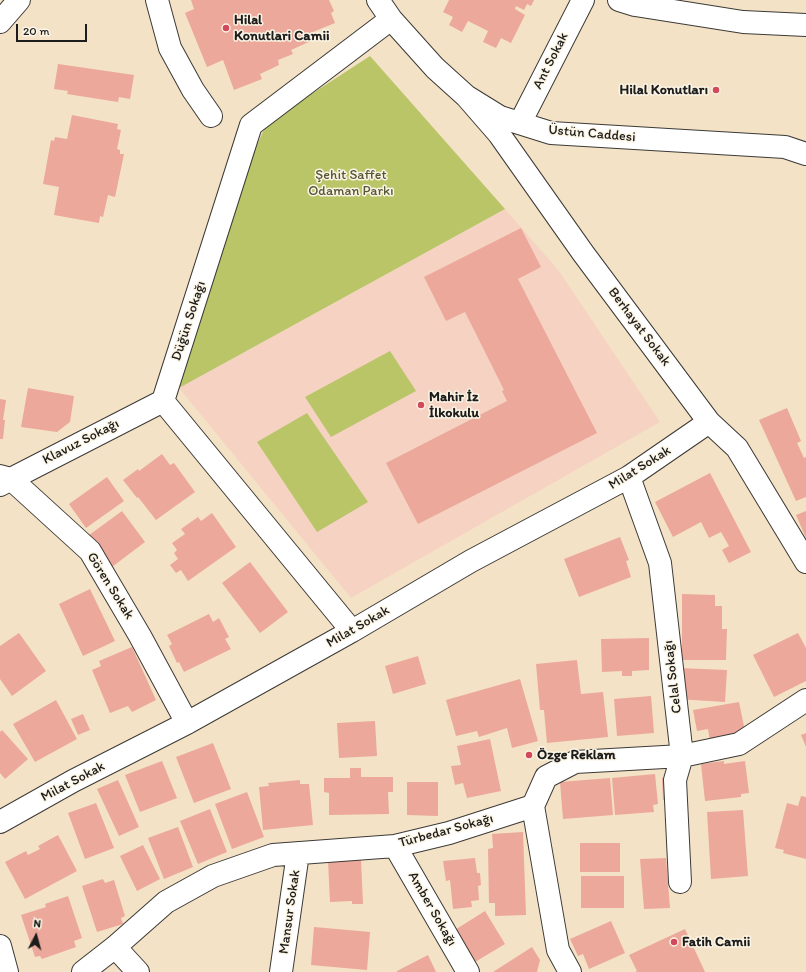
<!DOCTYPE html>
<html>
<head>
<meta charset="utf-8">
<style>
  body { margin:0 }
  #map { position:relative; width:806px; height:972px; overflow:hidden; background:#f4e2c6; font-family:Itim,sans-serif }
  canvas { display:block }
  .north { position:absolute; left:16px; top:916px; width:40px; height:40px; -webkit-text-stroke:3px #fcf5e5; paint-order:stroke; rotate:6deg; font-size:11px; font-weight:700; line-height:16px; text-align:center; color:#1c1c1c }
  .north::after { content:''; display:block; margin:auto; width:14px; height:18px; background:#1c1c1c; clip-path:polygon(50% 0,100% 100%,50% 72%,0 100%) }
  .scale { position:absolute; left:16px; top:24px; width:71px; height:18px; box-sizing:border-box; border:2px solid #1c1c1c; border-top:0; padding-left:5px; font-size:12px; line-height:14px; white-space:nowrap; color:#1c1c1c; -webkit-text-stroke:3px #fcf5e5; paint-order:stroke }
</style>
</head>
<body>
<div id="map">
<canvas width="806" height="972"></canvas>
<div class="north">N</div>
<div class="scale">20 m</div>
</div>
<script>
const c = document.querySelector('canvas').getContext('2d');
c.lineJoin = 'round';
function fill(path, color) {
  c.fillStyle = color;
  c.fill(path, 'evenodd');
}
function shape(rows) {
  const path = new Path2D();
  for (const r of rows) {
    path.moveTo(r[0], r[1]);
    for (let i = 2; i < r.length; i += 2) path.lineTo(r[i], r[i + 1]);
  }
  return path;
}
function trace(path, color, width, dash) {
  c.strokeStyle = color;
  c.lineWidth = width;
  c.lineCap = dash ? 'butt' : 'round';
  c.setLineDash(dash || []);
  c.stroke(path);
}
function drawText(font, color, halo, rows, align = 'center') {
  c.font = font + ' Itim,sans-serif';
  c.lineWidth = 3;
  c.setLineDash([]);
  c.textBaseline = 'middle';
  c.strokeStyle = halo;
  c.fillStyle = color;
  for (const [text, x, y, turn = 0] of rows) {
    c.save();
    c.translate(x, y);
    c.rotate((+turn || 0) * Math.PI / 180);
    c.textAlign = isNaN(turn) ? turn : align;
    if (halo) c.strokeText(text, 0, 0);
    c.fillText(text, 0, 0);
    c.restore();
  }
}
const built = shape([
  [505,209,559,271,660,422,351,598,179,388]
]);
const green = shape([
  [370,56,505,209,179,388,185,302,267,123],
  [390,351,416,391,331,437,305,397],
  [307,413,368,502,317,532,257,442]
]);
const building = shape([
  [191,0,329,0,334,11,331,13,335,23,308,34,311,41,291,50,293,54,278,60,279,65,260,74,262,79,234,90,223,60,207,67,185,13,194,9],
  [449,0,534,0,531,6,527,4,524,10,516,6,515,9,525,15,511,43,501,38,496,48,483,42,488,31,468,21,462,32,449,25,453,17,443,12],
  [58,64,134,75,130,99,119,97,118,102,67,94,68,91,54,89],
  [72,115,118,124,117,129,121,130,117,149,120,150,120,154,124,154,115,197,108,195,103,217,100,216,99,223,54,215,59,187,43,184,51,140,54,141,55,137,67,139],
  [521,228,541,267,518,279,597,433,418,524,386,463,507,401,502,391,504,390,465,312,446,321,424,277],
  [28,388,74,396,70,422,57,432,21,427],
  [0,399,6,400,3,420,5,420,3,439,0,439],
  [787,408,801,441,797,443,804,458,806,457,806,497,796,501,759,420],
  [162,454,170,465,174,463,195,492,156,520,138,497,137,498,123,480,138,469,139,471],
  [710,473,751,552,729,563,722,550,729,546,721,532,709,538,701,522,673,537,655,502],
  [107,477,124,501,86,528,69,504],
  [122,511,145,542,108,570,85,538],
  [806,511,806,538,796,515],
  [212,513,236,547,188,581,181,570,176,573,170,565,178,559,174,553,177,550,172,543,185,534,181,529,198,517,201,521],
  [620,537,629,560,626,561,631,577,579,597,564,559],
  [250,562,288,612,260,633,222,583],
  [90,589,115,641,83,656,59,604],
  [682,594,715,595,715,606,722,606,722,629,727,629,726,660,682,660],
  [209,614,213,622,219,618,229,637,225,639,231,649,184,672,179,662,177,663,169,646,172,644,167,635],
  [19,633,46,671,12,696,0,679,0,646],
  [798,633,806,648,806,681,774,697,753,655],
  [649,638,649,670,632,671,632,676,622,676,622,671,602,672,601,639],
  [132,647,156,700,132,712,128,706,110,713,92,670,101,666,99,661],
  [418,656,426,684,393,694,385,666],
  [577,660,581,694,603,692,608,737,547,743,544,710,540,710,536,664],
  [679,668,727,670,725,702,677,699],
  [520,679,538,741,512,748,507,728,479,737,477,731,456,736,446,700],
  [651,696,654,733,617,736,614,699],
  [56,700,77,739,35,762,13,724],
  [739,702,746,736,710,742,708,729,697,731,693,710],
  [83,714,90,730,78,735,71,719],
  [375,721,377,756,339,758,337,723],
  [2,730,28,759,5,779,0,773,0,732],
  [806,733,806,747,801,735],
  [490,739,501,791,467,798,463,783,455,785,451,766,461,765,457,746],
  [213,743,231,789,194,803,176,757],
  [162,761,177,798,140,812,125,775],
  [724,761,724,764,745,761,749,793,741,794,741,797,705,801,701,764],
  [350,768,361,768,361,777,393,777,393,792,388,792,389,814,329,815,329,793,324,792,324,778,350,778],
  [655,774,658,804,653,805,654,812,615,815,612,778],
  [672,777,674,799,663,800,662,778],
  [610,778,613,815,563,819,560,782],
  [118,780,139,827,119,836,97,789],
  [300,780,300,784,309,784,313,825,263,830,259,787,269,786,268,783],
  [407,782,438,782,438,816,407,815],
  [247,792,264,837,232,849,215,804],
  [801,796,806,797,806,859,783,853,784,850,775,848,787,803,798,806],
  [96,803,114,848,85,859,68,813],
  [210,809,227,852,198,864,180,821],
  [743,810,748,876,711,879,707,812],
  [178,827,193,867,164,879,148,838],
  [523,832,526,915,495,916,495,903,489,903,488,849,493,848,492,834],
  [58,835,77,871,25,899,5,862,26,851,28,855,40,849,38,846],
  [580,843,620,843,620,872,580,872],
  [143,845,160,879,137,891,120,856],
  [475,858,477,873,480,873,481,885,478,886,479,900,471,901,472,907,453,909,450,880,446,881,443,861],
  [666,858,670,908,644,909,640,859],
  [361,860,363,904,352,904,352,901,330,902,328,861],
  [581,876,624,876,624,908,581,908],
  [103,879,105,883,114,880,125,916,121,918,123,924,97,932,82,886],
  [68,896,82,938,74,941,76,947,42,959,40,956,35,957,21,915,46,907,45,904],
  [485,911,505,944,470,965,450,933],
  [611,921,625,953,589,969,583,954,578,956,570,939],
  [314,927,370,932,367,970,311,965],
  [685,929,705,972,635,972,637,971,629,955],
  [532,947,540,960,537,972,493,972],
  [428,955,436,972,397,972,397,971]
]);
const minor = shape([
  [157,0,170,48,193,90,211,116],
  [378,0,391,19,435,68,466,96,500,117,551,133,785,147,806,154],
  [619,0,635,5,743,22,806,25],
  [0,22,19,0],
  [466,96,499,134,583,253,709,422,737,448,806,562],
  [520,123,583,0],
  [0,476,11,479,90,551,140,636,187,723],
  [629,477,660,563,682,756,675,780,680,882],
  [0,485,11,479,163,401],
  [352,631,163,401,251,125,391,19],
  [533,806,558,950,570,972],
  [0,822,73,781,187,723,352,631,471,561,629,477,709,422],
  [395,846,468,972],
  [0,946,7,972],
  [115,947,138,972],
  [83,972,115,947,166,902,213,876,273,855,395,846,449,833,533,806,546,777,575,762,682,756,739,744,806,700],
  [281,972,298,853]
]);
const markers = [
  [226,28,4,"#d1495b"],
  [716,90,4,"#d1495b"],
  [421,405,4,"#d1495b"],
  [529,755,4,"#d1495b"],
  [674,942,4,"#d1495b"]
];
const poiNames = [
  ["Hilal",234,20],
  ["Konutlari Camii",234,36],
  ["Hilal Konutları",708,90,"right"],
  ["Mahir İz",429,397],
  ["İlkokulu",429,413],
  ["Özge Reklam",537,755],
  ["Fatih Camii",682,942]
];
const streetNames = [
  ["Ant Sokak",551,61,-63],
  ["Üstün Caddesi",592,134,5],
  ["Düğün Sokağı",189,321,-72],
  ["Berhayat Sokak",639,327,53],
  ["Klavuz Sokağı",81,442,-27],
  ["Milat Sokak",640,468,-32],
  ["Gören Sokak",110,586,58],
  ["Milat Sokak",358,627,-30],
  ["Celal Sokağı",673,677,-97],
  ["Milat Sokak",73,782,-28],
  ["Türbedar Sokağı",446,831,-15],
  ["Amber Sokağı",432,909,60],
  ["Mansur Sokak",290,912,-82]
];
const parkNames = [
  ["Şehit Saffet",351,175],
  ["Odaman Parkı",351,191]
];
fill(built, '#f6d2c3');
fill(green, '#b9c567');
fill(building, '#eca89a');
trace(minor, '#3c3a36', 24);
trace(minor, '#fff', 22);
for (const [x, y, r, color] of markers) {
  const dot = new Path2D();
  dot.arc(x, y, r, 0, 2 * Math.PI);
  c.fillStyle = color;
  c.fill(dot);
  trace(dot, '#fcf5e5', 1.5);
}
drawText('bold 14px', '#1c1c1c', '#fcf5e5', poiNames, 'left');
drawText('14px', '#1c1c1c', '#fcf5e5', streetNames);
drawText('14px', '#535736', '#fcf5e5', parkNames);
</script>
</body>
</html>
